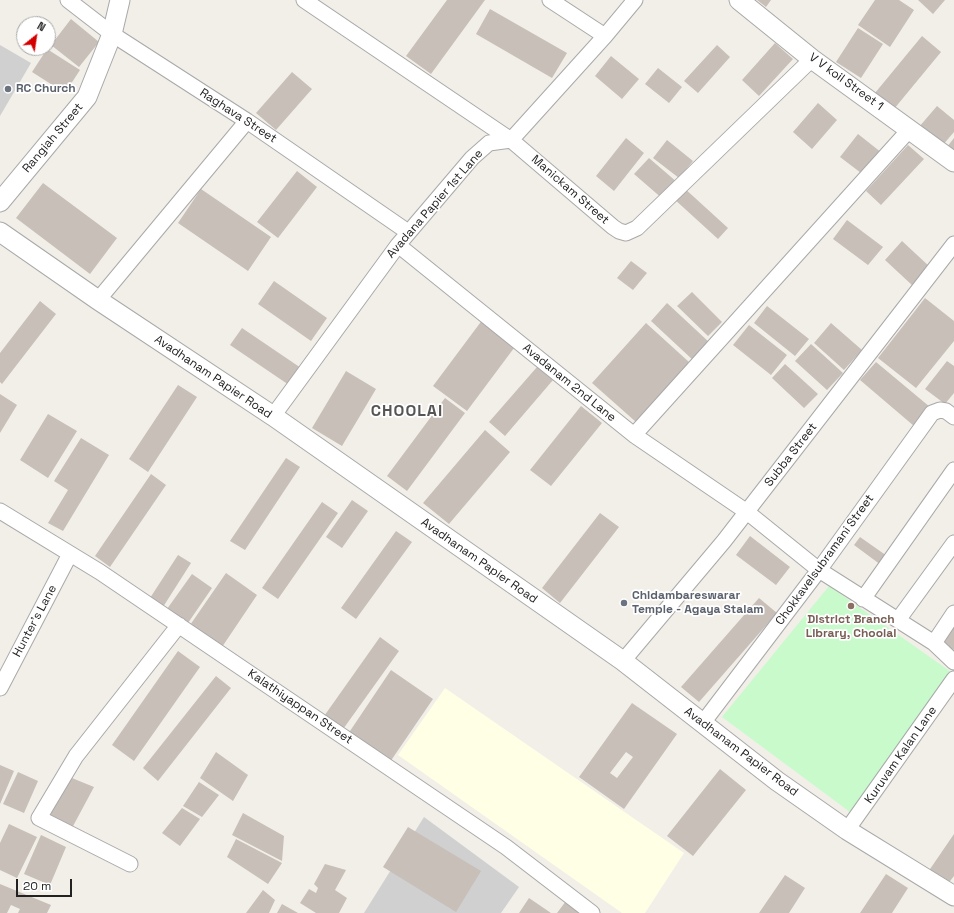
<!DOCTYPE html>
<html>
<head>
<meta charset="utf-8">
<style>
  body { margin:0 }
  #map { position:relative; width:954px; height:913px; overflow:hidden; background:#f2efe9; font-family:"Space Grotesk",sans-serif }
  canvas { display:block }
  .north { position:absolute; left:16px; top:16px; width:40px; height:40px; box-sizing:border-box; background:#fff; border:1px solid #a7a7a7; border-radius:50%; rotate:30deg; font-size:11px; font-weight:700; line-height:16px; text-align:center; color:#222 }
  .north::after { content:''; display:block; margin:auto; width:14px; height:18px; background:#d40000; clip-path:polygon(50% 0,100% 100%,50% 72%,0 100%) }
  .scale { position:absolute; left:16px; top:879px; width:56px; height:18px; box-sizing:border-box; border:2px solid #222; border-top:0; padding-left:5px; font-size:12px; line-height:14px; white-space:nowrap; color:#222; -webkit-text-stroke:3px #fff; paint-order:stroke }
</style>
</head>
<body>
<div id="map">
<canvas width="954" height="913"></canvas>
<div class="north">N</div>
<div class="scale">20 m</div>
</div>
<script>
const c = document.querySelector('canvas').getContext('2d');
c.lineJoin = 'round';
function fill(path, color) {
  c.fillStyle = color;
  c.fill(path, 'evenodd');
}
function shape(rows) {
  const path = new Path2D();
  for (const r of rows) {
    path.moveTo(r[0], r[1]);
    for (let i = 2; i < r.length; i += 2) path.lineTo(r[i], r[i + 1]);
  }
  return path;
}
function trace(path, color, width, dash) {
  c.strokeStyle = color;
  c.lineWidth = width;
  c.lineCap = dash ? 'butt' : 'round';
  c.setLineDash(dash || []);
  c.stroke(path);
}
function drawText(font, color, halo, rows, align = 'center') {
  c.font = font + ' "Space Grotesk",sans-serif';
  c.lineWidth = 3.5;
  c.setLineDash([]);
  c.textBaseline = 'middle';
  c.strokeStyle = halo;
  c.fillStyle = color;
  for (const [text, x, y, turn = 0] of rows) {
    c.save();
    c.translate(x, y);
    c.rotate((+turn || 0) * Math.PI / 180);
    c.textAlign = isNaN(turn) ? turn : align;
    if (halo) c.strokeText(text, 0, 0);
    c.fillText(text, 0, 0);
    c.restore();
  }
}
const education = shape([
  [445,688,684,853,645,913,622,913,398,755]
]);
const religious = shape([
  [0,45,31,63,0,116],
  [424,817,519,887,501,913,364,913]
]);
const park = shape([
  [829,586,954,674,854,815,722,717]
]);
const building = shape([
  [447,0,485,0,431,74,406,56],
  [757,0,771,0,766,7],
  [875,0,899,0,914,10,890,47,858,25],
  [918,0,945,0,933,14],
  [490,9,567,53,552,78,476,34],
  [71,19,99,42,79,67,51,45],
  [858,28,883,44,861,78,836,62],
  [922,36,941,52,894,109,875,93],
  [775,43,793,59,759,96,742,80],
  [717,45,730,57,698,93,684,81],
  [47,49,80,70,65,93,32,72],
  [611,56,639,79,622,99,595,76],
  [658,68,682,87,669,103,645,84],
  [292,72,312,89,276,130,256,113],
  [818,103,837,120,812,149,793,132],
  [937,106,954,120,954,132,942,146,919,127],
  [858,134,882,153,865,176,840,157],
  [626,138,644,153,614,191,596,176],
  [954,138,954,153,947,147],
  [667,140,693,161,679,178,653,158],
  [908,145,924,159,881,205,866,191],
  [649,158,678,183,664,200,634,174],
  [297,171,317,187,278,238,257,222],
  [43,183,117,238,90,274,16,218],
  [683,187,728,228,718,239,673,198],
  [201,189,271,237,248,271,178,223],
  [847,220,883,247,868,265,833,239],
  [902,241,930,267,913,286,885,260],
  [631,261,647,273,633,290,617,278],
  [274,281,327,318,311,341,258,304],
  [692,292,722,322,708,336,677,306],
  [925,298,954,321,954,341,916,388,878,358],
  [40,301,56,314,2,384,0,382,0,353],
  [667,303,710,343,694,361,651,321],
  [767,306,809,339,795,356,754,323],
  [483,319,517,344,467,411,433,386],
  [646,323,689,362,636,422,592,383],
  [831,323,862,350,844,370,814,343],
  [749,325,787,355,771,375,733,345],
  [242,328,301,368,289,385,230,345],
  [811,344,843,373,827,390,795,361],
  [947,361,954,366,954,393,945,404,925,389],
  [876,362,930,407,914,426,860,380],
  [785,364,818,394,804,408,772,378],
  [537,367,553,380,505,436,489,422],
  [346,371,376,389,342,446,312,428],
  [178,385,197,397,148,472,129,459],
  [0,394,17,405,0,433],
  [445,398,465,413,407,491,387,476],
  [581,406,602,423,551,486,530,470],
  [48,414,77,431,48,478,20,460],
  [485,430,510,452,449,524,423,503],
  [81,438,109,455,63,531,48,523,68,490,54,481],
  [286,458,300,467,245,550,230,541],
  [151,474,166,485,110,567,95,556],
  [352,500,368,511,342,548,326,537],
  [322,502,338,513,278,599,262,588],
  [600,513,619,527,560,603,542,588],
  [396,531,412,542,356,619,341,608],
  [750,536,790,567,776,585,736,555],
  [860,537,887,556,881,565,854,545],
  [178,555,191,563,163,607,150,598],
  [226,573,257,595,220,650,188,628],
  [192,574,212,588,188,623,167,609],
  [759,598,777,613,699,702,681,687],
  [954,626,954,650,943,643],
  [380,637,399,651,341,732,322,719],
  [178,651,200,667,134,761,112,745],
  [391,670,433,699,390,762,348,734],
  [216,676,231,688,158,781,143,768],
  [632,703,677,734,624,809,579,777],
  [626,752,633,757,617,778,610,773],
  [216,752,248,775,233,801,200,778],
  [0,765,14,771,0,804],
  [720,769,746,790,693,856,667,836],
  [18,772,38,781,24,813,3,804],
  [67,776,94,787,72,828,48,817],
  [199,782,219,795,202,817,183,806],
  [182,808,200,819,180,846,162,833],
  [243,813,284,836,282,861,232,835],
  [9,824,37,837,17,878,0,870,0,843],
  [408,827,481,871,456,912,383,867],
  [954,834,954,876,947,885,928,872],
  [41,835,66,847,50,885,24,874],
  [236,839,282,863,268,884,227,857],
  [325,864,346,870,335,890,347,898,339,913,316,913,300,903,309,889,316,893,318,888,314,884],
  [886,874,908,888,892,913,860,913],
  [785,875,805,888,789,913,759,913],
  [0,884,51,905,47,913,18,913,20,909,11,905,7,913,0,913],
  [263,890,275,900,269,913,246,913],
  [529,898,551,913,519,913],
  [566,901,582,913,557,913],
  [282,904,298,913,277,913]
]);
const minor = shape([
  [68,0,112,34,247,121,408,232],
  [304,0,511,140,613,227,619,231,626,233,637,228,812,59],
  [550,0,605,36],
  [398,245,634,435,747,512,819,570,934,643,954,662],
  [98,300,247,121],
  [273,416,398,245,472,158,489,143,511,140,605,36,635,0],
  [634,435,910,129],
  [0,511,100,572,506,847,592,913],
  [863,599,954,470],
  [898,620,954,543],
  [934,643,954,613],
  [623,661,724,541,954,244],
  [0,688,70,554],
  [702,724,819,570,932,413,940,410,946,411,954,417],
  [847,830,954,679],
  [130,864,39,818,76,756,179,625]
]);
const tertiary = shape([
  [739,0,812,59,954,162],
  [0,202,87,97,112,34,120,0],
  [0,232,98,300,273,416,623,661,777,781,847,830,954,896]
]);
const markers = [
  [8,89,4,"#6b7280"],
  [624,603,4,"#6b7280"],
  [851,606,4,"#8d6e63"]
];
const streetNames = [
  ["V V koil Street 1",846,82,36],
  ["Raghava Street",238,116,33],
  ["Rangiah Street",53,138,-50],
  ["Manickam Street",570,190,41],
  ["Avadana Papier 1st Lane",435,204,-49],
  ["Avadhanam Papier Road",213,377,34],
  ["Avadanam 2nd Lane",569,383,39],
  ["Subba Street",791,455,-52],
  ["Chokkavelsubramani Street",825,560,-54],
  ["Avadhanam Papier Road",479,561,35],
  ["Hunter's Lane",35,621,-62],
  ["Kalathiyappan Street",300,707,34],
  ["Avadhanam Papier Road",741,752,37],
  ["Kuruvam Kalan Lane",901,755,-55]
];
const worshipNames = [
  ["RC Church",16,89],
  ["Chidambareswarar",632,596],
  ["Temple - Agaya Stalam",632,610]
];
const educationNames = [
  ["District Branch",851,620],
  ["Library, Choolai",851,634]
];
const districtNames = [
  ["CHOOLAI",407,412]
];
fill(education, '#ffffe5');
fill(religious, '#d0d0d0');
fill(park, '#c8facc');
fill(building, '#c7bfb8');
trace(minor, '#a9a9a9', 17);
trace(tertiary, '#a9a9a9', 21);
trace(minor, '#fff', 15);
trace(tertiary, '#fff', 19);
for (const [x, y, r, color] of markers) {
  const dot = new Path2D();
  dot.arc(x, y, r, 0, 2 * Math.PI);
  c.fillStyle = color;
  c.fill(dot);
  trace(dot, '#fff', 1.5);
}
drawText('12px', '#222', '#fff', streetNames);
drawText('bold 12px', '#5b616d', '#fff', worshipNames, 'left');
drawText('bold 12px', '#785e54', '#fff', educationNames);
c.letterSpacing = '1px';
drawText('bold 16px', '#555', '#fff', districtNames);
c.letterSpacing = '0px';
</script>
</body>
</html>
